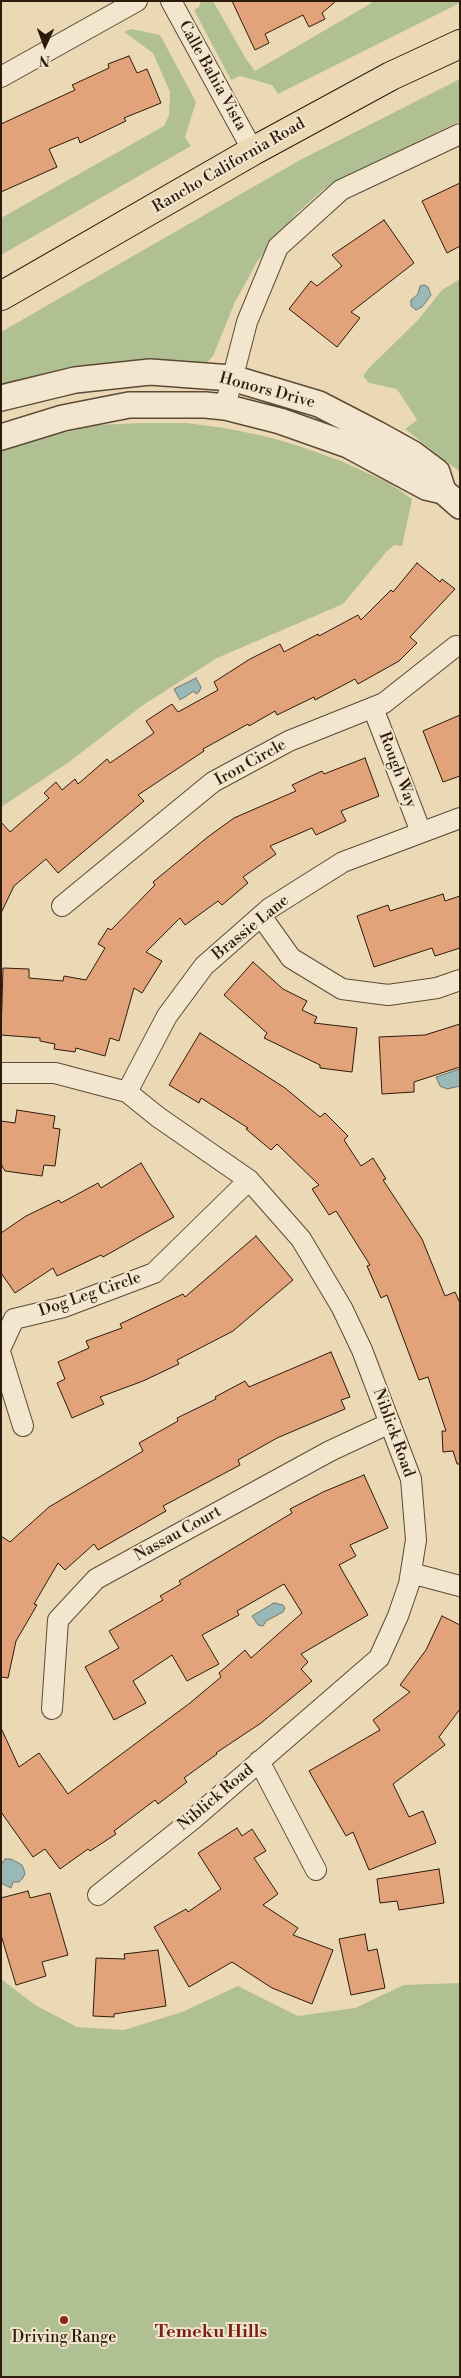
<!DOCTYPE html>
<html>
<head>
<meta charset="utf-8">
<style>
  body { margin:0 }
  #map { position:relative; width:461px; height:2378px; overflow:hidden; background:#ebd8b5; font-family:"Libre Bodoni",serif }
  canvas { display:block }
  .frame { position:absolute; inset:0; border:2px solid #2d1b0b; pointer-events:none }
  .north { position:absolute; left:20px; top:20px; width:50px; height:50px; -webkit-text-stroke:4px #f2e6cf; paint-order:stroke; rotate:182deg; font-size:14px; font-weight:700; line-height:20px; text-align:center; color:#2d1b0b }
  .north::after { content:''; display:block; margin:auto; width:18px; height:22px; background:#2d1b0b; clip-path:polygon(50% 0,100% 100%,50% 72%,0 100%) }
</style>
</head>
<body>
<div id="map">
<canvas width="461" height="2378"></canvas>
<div class="frame"></div>
<div class="north">N</div>
</div>
<script>
const c = document.querySelector('canvas').getContext('2d');
c.lineJoin = 'round';
function fill(path, color) {
  c.fillStyle = color;
  c.fill(path, 'evenodd');
}
function shape(rows) {
  const path = new Path2D();
  for (const r of rows) {
    path.moveTo(r[0], r[1]);
    for (let i = 2; i < r.length; i += 2) path.lineTo(r[i], r[i + 1]);
  }
  return path;
}
function trace(path, color, width, dash) {
  c.strokeStyle = color;
  c.lineWidth = width;
  c.lineCap = dash ? 'butt' : 'round';
  c.setLineDash(dash || []);
  c.stroke(path);
}
function drawText(font, color, halo, rows, align = 'center') {
  c.font = font + ' "Libre Bodoni",serif';
  c.lineWidth = 4;
  c.setLineDash([]);
  c.textBaseline = 'middle';
  c.strokeStyle = halo;
  c.fillStyle = color;
  for (const [text, x, y, turn = 0] of rows) {
    c.save();
    c.translate(x, y);
    c.rotate((+turn || 0) * Math.PI / 180);
    c.textAlign = isNaN(turn) ? turn : align;
    if (halo) c.strokeText(text, 0, 0);
    c.fillText(text, 0, 0);
    c.restore();
  }
}
const green = shape([
  [201,1,213,1,246,59,255,71,375,1,460,1,460,3,278,94,272,85,240,76,231,80,194,10,199,7],
  [131,29,160,35,196,102,185,137,191,146,1,255,1,218,164,126,169,115,170,92,153,53,124,32],
  [460,79,460,121,324,189,297,213,257,262,235,302,213,356,205,365,1,389,1,332,300,160],
  [460,279,460,472,405,429,417,420,397,389,369,383,363,376,369,368,418,320,442,290],
  [143,423,186,423,225,428,268,437,296,445,341,461,389,483,412,499,402,546,394,545,387,551,343,604,217,658,143,705,69,762,1,807,1,448,96,425],
  [1,1979,35,2005,77,2027,124,2030,182,2012,238,1986,298,2016,355,2008,404,1985,460,1983,460,2377,1,2377]
]);
const water = shape([
  [424,285,428,287,431,295,422,307,416,310,411,306,411,300,418,294,420,286,424,285],
  [196,678,201,687,199,692,196,694,194,691,180,700,174,689,196,678],
  [460,1069,460,1086,447,1089,440,1086,436,1077,460,1069],
  [274,1603,283,1605,285,1608,283,1612,266,1621,263,1626,258,1625,252,1616,274,1603],
  [5,1859,11,1859,22,1865,24,1870,25,1874,22,1879,19,1882,13,1882,11,1888,1,1883,1,1865,5,1859]
]);
const building = shape([
  [232,1,336,1,322,13,325,19,309,27,303,15,265,34,269,43,255,50,232,1],
  [129,56,137,73,147,69,161,103,124,118,126,121,80,143,78,137,49,149,57,167,1,192,1,124,75,90,72,85,109,68,108,64,129,56],
  [460,183,460,246,447,253,422,201,460,183],
  [384,220,414,263,351,312,360,318,337,347,289,309,311,281,317,286,342,266,332,255,384,220],
  [417,563,440,582,442,579,455,589,410,637,417,643,399,661,358,684,355,679,315,700,314,697,277,715,275,711,249,726,248,724,203,749,204,751,138,795,144,801,58,873,46,859,14,886,1,913,1,822,10,832,49,798,44,793,56,782,62,790,75,779,78,784,107,759,110,763,154,733,146,721,172,704,178,712,218,690,214,682,250,659,280,644,284,652,318,634,319,636,358,615,361,620,391,590,393,592,417,563],
  [460,715,460,776,443,782,423,731,460,715],
  [365,758,379,796,341,811,346,821,316,835,312,828,270,846,276,854,243,877,248,883,222,905,218,901,185,925,180,918,146,952,162,961,142,993,134,988,119,1041,110,1038,105,1056,76,1048,75,1052,54,1049,55,1044,40,1041,40,1038,1,1035,3,968,29,969,29,978,63,981,64,976,86,980,105,948,98,944,108,928,111,930,155,885,153,882,209,836,234,818,296,791,292,785,322,771,324,774,365,758],
  [443,894,445,901,460,896,460,948,435,956,432,948,374,967,357,916,388,905,390,911,443,894],
  [253,962,283,989,307,1001,302,1010,317,1017,314,1023,357,1028,352,1072,320,1068,320,1065,264,1038,267,1033,224,995,253,962],
  [460,1024,460,1067,414,1082,414,1092,382,1094,379,1037,425,1035,460,1024],
  [200,1033,285,1088,320,1117,325,1113,348,1136,344,1140,361,1166,373,1158,386,1179,383,1180,422,1239,445,1296,455,1292,460,1303,460,1464,457,1464,453,1451,443,1452,442,1431,446,1431,428,1377,419,1380,387,1295,381,1298,367,1266,370,1265,336,1211,329,1215,312,1189,319,1185,277,1144,271,1150,246,1129,248,1128,201,1098,199,1103,169,1085,200,1033],
  [17,1110,55,1116,53,1128,60,1129,55,1166,44,1165,42,1176,5,1171,1,1164,1,1121,15,1123,17,1110],
  [141,1163,174,1217,103,1257,101,1255,57,1276,53,1268,15,1293,1,1273,1,1233,26,1216,59,1200,61,1203,98,1183,101,1188,141,1163],
  [256,1236,293,1280,233,1331,177,1360,179,1364,143,1381,100,1397,104,1404,72,1418,57,1383,65,1379,58,1362,89,1348,86,1341,122,1328,120,1324,183,1294,185,1297,256,1236],
  [331,1352,350,1397,341,1400,345,1409,277,1438,238,1460,240,1465,163,1506,166,1511,98,1550,94,1544,65,1570,58,1563,34,1604,37,1605,16,1641,8,1678,1,1677,1,1536,10,1542,49,1507,143,1451,139,1443,178,1421,177,1418,216,1399,215,1397,245,1381,249,1387,331,1352],
  [364,1475,388,1528,350,1545,356,1556,339,1565,368,1615,301,1654,308,1662,301,1669,312,1681,261,1723,216,1753,217,1754,184,1778,187,1782,158,1804,155,1800,114,1831,116,1834,90,1851,88,1849,60,1869,45,1849,33,1857,1,1812,1,1728,19,1767,39,1753,68,1794,190,1703,221,1677,219,1673,245,1650,251,1658,302,1613,284,1584,237,1611,239,1615,202,1635,219,1664,187,1681,172,1655,133,1681,146,1703,114,1720,85,1667,119,1648,109,1631,163,1600,160,1596,181,1584,179,1581,292,1513,290,1509,323,1492,364,1475],
  [442,1616,460,1625,460,1709,439,1737,445,1745,393,1784,409,1817,423,1811,436,1843,369,1870,353,1832,346,1836,309,1771,380,1730,373,1720,410,1692,400,1685,426,1650,442,1616],
  [237,1828,242,1836,252,1829,266,1851,254,1858,278,1894,263,1905,298,1928,293,1935,333,1950,312,2004,272,1988,232,1962,189,1987,154,1927,186,1909,188,1912,221,1889,198,1853,237,1828],
  [439,1869,444,1903,399,1910,397,1901,380,1903,377,1879,439,1869],
  [28,1891,30,1898,50,1893,68,1955,42,1962,46,1976,16,1985,1,1935,1,1898,28,1891],
  [365,1934,368,1951,377,1949,385,1988,351,1995,339,1939,365,1934],
  [158,1950,166,2006,114,2014,114,2017,93,2016,96,1958,125,1959,124,1954,158,1950]
]);
const minor = shape([
  [171,1,253,151],
  [1,77,137,1],
  [225,407,247,322,278,247,341,190,460,134],
  [373,708,421,832],
  [62,906,213,782,289,741,384,703,456,646],
  [261,916,291,958,342,989,388,995,437,988,460,980],
  [1,1073,55,1073,127,1092,158,1117,249,1180,301,1239,342,1308,362,1350,411,1479,416,1540,409,1584,398,1616,379,1658,192,1820,98,1895],
  [127,1092,167,1016,204,966,270,908,343,862,460,818],
  [1,1347,14,1319,64,1307,154,1273,249,1180],
  [1,1355,23,1426],
  [411,1573,460,1586],
  [52,1709,58,1620,96,1579,330,1451,390,1423],
  [259,1761,316,1870]
]);
const tertiary = shape([
  [1,398,75,380,150,372,232,378,319,404,377,434,413,454,437,472,443,491],
  [1,437,63,418,129,405,205,405,225,407,280,421,348,445,426,487,443,491,460,506]
]);
const primary = shape([
  [1,296,253,151,391,76,460,44]
]);
const markers = [
  [64,2320,5,"#8f2418"]
];
const streetNames = [
  ["Calle Bahia Vista",212,76,61],
  ["Rancho California Road",229,166,-30],
  ["Honors Drive",267,391,15],
  ["Iron Circle",251,763,-29],
  ["Rough Way",397,770,69],
  ["Brassie Lane",251,928,-39],
  ["Dog Leg Circle",90,1295,-19],
  ["Niblick Road",393,1433,70],
  ["Nassau Court",178,1534,-29],
  ["Niblick Road",216,1798,-40]
];
const poiNames = [
  ["Driving Range",64,2338]
];
const neighbourhoodNames = [
  ["Temeku Hills",211,2333]
];
fill(green, '#b1c092');
fill(water, '#9ab8b5');
trace(water, '#6e7971', 1);
fill(building, '#e3a37a');
trace(building, '#2d1b0b', 1);
trace(minor, '#5c4a36', 22);
trace(tertiary, '#5c4a36', 28);
trace(primary, '#2d1b0b', 30);
trace(minor, '#f2e6cf', 20);
trace(tertiary, '#f2e6cf', 25);
trace(primary, '#ebd8b5', 28);
for (const [x, y, r, color] of markers) {
  const dot = new Path2D();
  dot.arc(x, y, r, 0, 2 * Math.PI);
  c.fillStyle = color;
  c.fill(dot);
  trace(dot, '#f2e6cf', 2);
}
drawText('16px', '#2d1b0b', '#f2e6cf', streetNames);
drawText('16px', '#2d1b0b', '#f2e6cf', poiNames);
drawText('bold 18px', '#7a1f14', '#f2e6cf', neighbourhoodNames);
</script>
</body>
</html>
